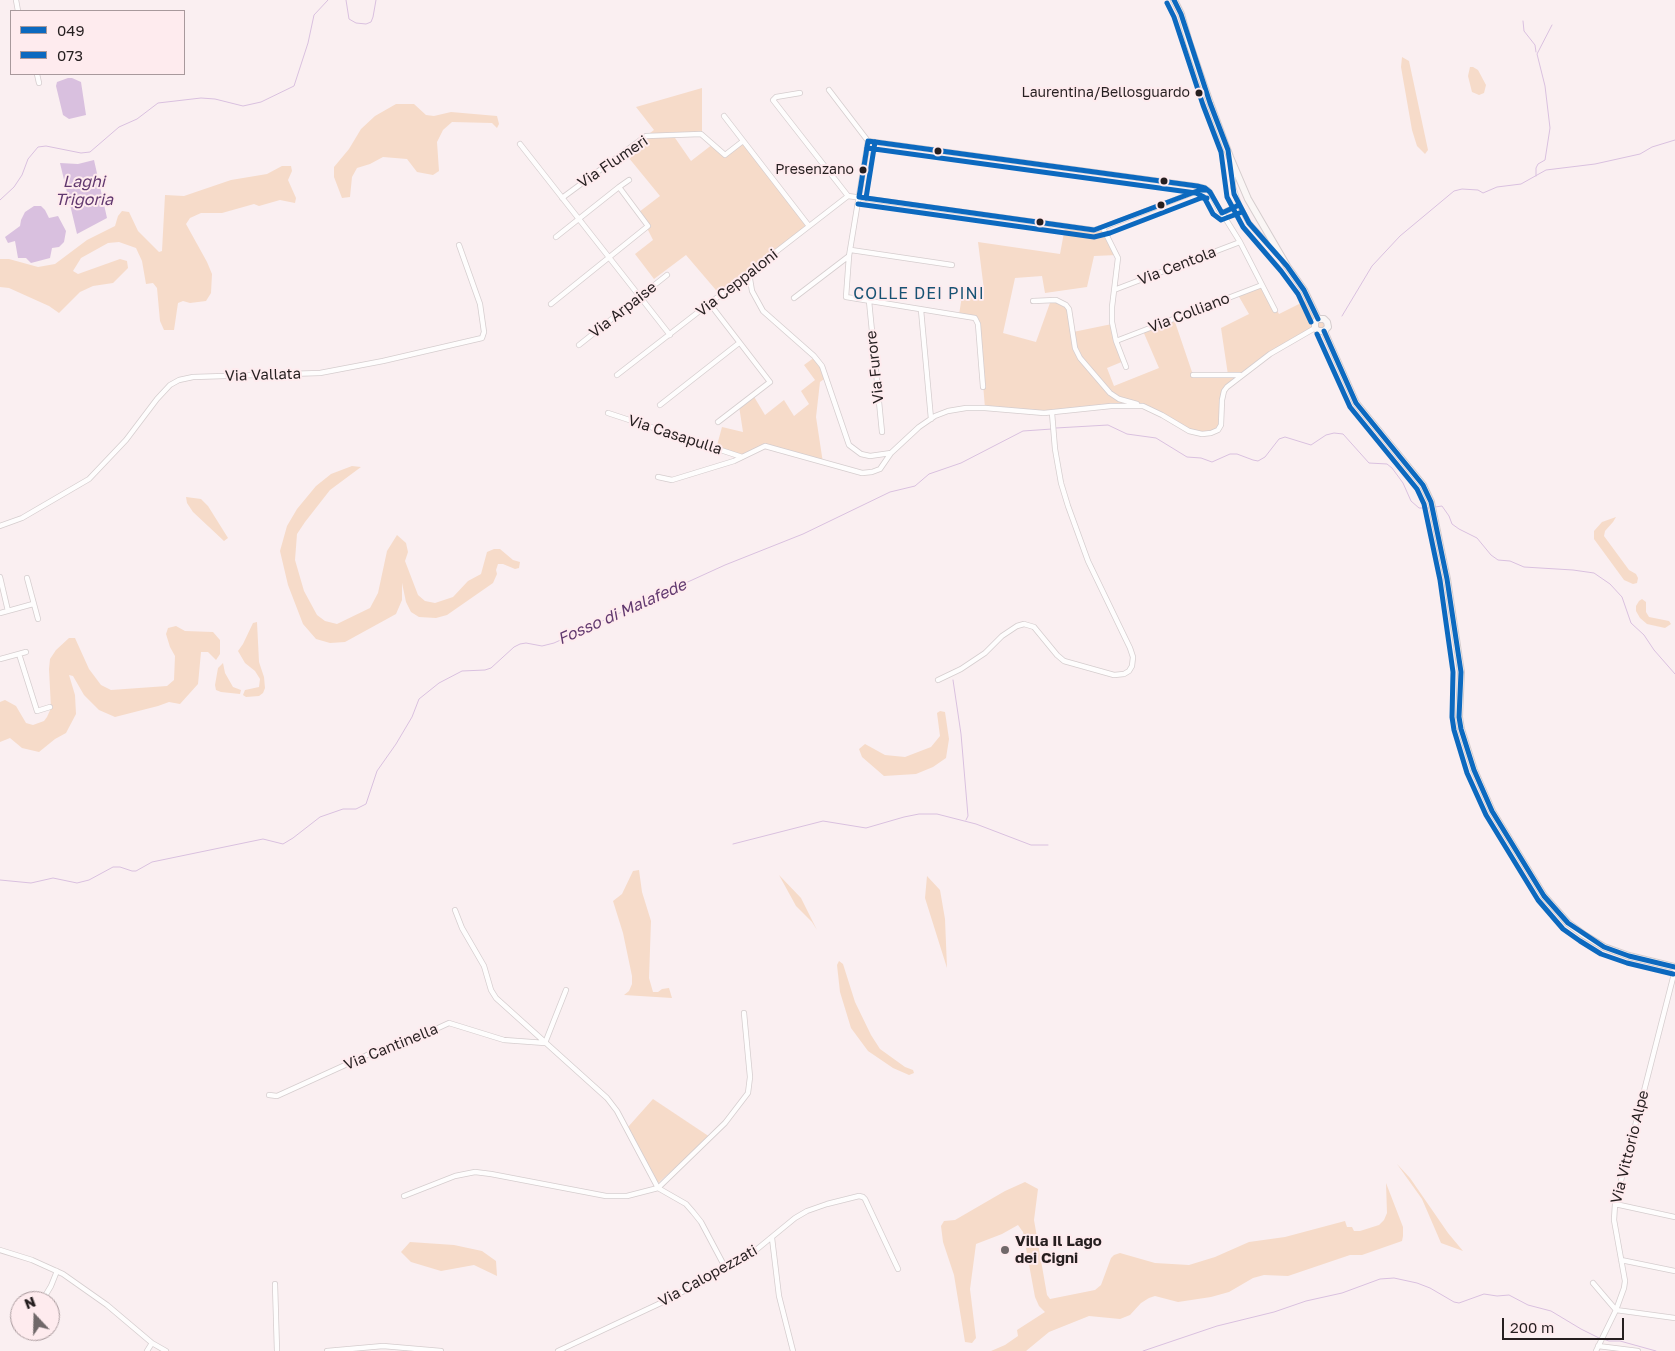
<!DOCTYPE html>
<html>
<head>
<meta charset="utf-8">
<style>
  body { margin:0 }
  #map { position:relative; width:1675px; height:1351px; overflow:hidden; background:#faeff1; font-family:"Golos Text",sans-serif }
  canvas { display:block }
  .legend { position:absolute; left:10px; top:10px; width:175px; height:65px; box-sizing:border-box; background:#feebee; border:1px solid #a8999c; margin:0; padding:6px 9px; list-style:none; font-size:15px; color:#261f20 }
  .legend li { display:flex; align-items:center; gap:10px; height:25px }
  .legend b { width:25px; border:1px solid #a8999c }
  .north { position:absolute; left:10px; top:1291px; width:50px; height:50px; box-sizing:border-box; background:#feebee; border:1px solid #a8999c; border-radius:50%; rotate:339deg; font-size:14px; font-weight:700; line-height:20px; text-align:center; color:#261f20 }
  .north::after { content:''; display:block; margin:auto; width:18px; height:22px; background:#706869; clip-path:polygon(50% 0,100% 100%,50% 72%,0 100%) }
  .scale { position:absolute; left:1502px; top:1318px; width:122px; height:22px; box-sizing:border-box; border:2px solid #261f20; border-top:0; padding-left:6px; font-size:15px; line-height:18px; white-space:nowrap; color:#261f20; -webkit-text-stroke:4px #feebee; paint-order:stroke }
</style>
</head>
<body>
<div id="map">
<canvas width="1675" height="1351"></canvas>
<ul class="legend">
<li><b style="height:6px;background:#0c69bf"></b>049</li>
<li><b style="height:6px;background:#0c69bf"></b>073</li>
</ul>
<div class="north">N</div>
<div class="scale">200 m</div>
</div>
<script>
const c = document.querySelector('canvas').getContext('2d');
c.lineJoin = 'round';
function fill(path, color) {
  c.fillStyle = color;
  c.fill(path, 'evenodd');
}
function shape(rows) {
  const path = new Path2D();
  for (const r of rows) {
    path.moveTo(r[0], r[1]);
    for (let i = 2; i < r.length; i += 2) path.lineTo(r[i], r[i + 1]);
  }
  return path;
}
function trace(path, color, width, dash) {
  c.strokeStyle = color;
  c.lineWidth = width;
  c.lineCap = dash ? 'butt' : 'round';
  c.setLineDash(dash || []);
  c.stroke(path);
}
function drawText(font, color, halo, rows, align = 'center') {
  c.font = font + ' "Golos Text",sans-serif';
  c.lineWidth = 4;
  c.setLineDash([]);
  c.textBaseline = 'middle';
  c.strokeStyle = halo;
  c.fillStyle = color;
  for (const [text, x, y, turn = 0] of rows) {
    c.save();
    c.translate(x, y);
    c.rotate((+turn || 0) * Math.PI / 180);
    c.textAlign = isNaN(turn) ? turn : align;
    if (halo) c.strokeText(text, 0, 0);
    c.fillText(text, 0, 0);
    c.restore();
  }
}
const green = shape([
  [1402,57,1409,61,1428,150,1425,154,1417,146,1412,130,1401,67],
  [1470,67,1473,67,1478,70,1486,85,1484,93,1479,95,1472,92,1468,76],
  [702,88,702,134,673,135,691,161,713,144,722,154,743,141,809,226,721,296,686,255,654,279,635,254,653,240,639,212,660,196,624,152,654,130,636,107],
  [396,104,414,104,426,115,434,116,451,112,497,116,499,124,497,128,492,123,452,122,443,130,437,142,439,171,433,175,417,172,407,159,383,157,370,164,357,168,352,177,350,197,342,198,334,177,334,167,349,149,361,129,375,116],
  [282,166,291,166,292,171,288,180,296,198,295,203,280,200,259,206,254,204,222,213,201,213,190,218,186,224,207,262,212,274,211,293,206,301,190,303,183,301,178,303,174,330,164,330,160,321,157,288,153,283,146,284,142,261,136,248,119,242,108,243,81,258,73,271,78,274,120,259,127,261,128,268,113,283,93,286,80,292,59,313,49,306,9,288,0,287,0,259,9,259,38,267,55,264,87,240,115,226,118,216,122,211,129,212,138,231,159,252,162,251,165,195,184,196,231,180,267,174],
  [1065,227,1094,230,1103,228,1117,255,1094,256,1087,287,1045,293,1042,276,1015,278,1003,333,1036,342,1051,300,1059,301,1069,309,1073,332,1112,324,1124,361,1107,368,1114,386,1159,368,1143,331,1174,319,1193,375,1228,375,1221,328,1249,314,1238,295,1262,285,1279,314,1309,299,1320,318,1328,327,1320,332,1315,328,1241,375,1222,389,1222,422,1215,432,1195,432,1143,406,1115,406,1052,413,985,408,978,324,976,319,959,315,963,289,984,290,978,242,1060,254],
  [815,357,827,377,820,382,816,417,823,463,766,446,742,457,716,449,722,427,743,432,739,406,753,395,765,415,784,400,794,416,809,404,801,391,815,380,804,365],
  [352,466,361,467,330,490,305,522,297,534,295,560,304,591,317,615,325,621,337,624,370,608,378,593,387,551,397,535,406,543,408,552,405,561,418,595,425,601,435,603,453,597,468,581,481,574,487,552,494,549,500,549,513,560,520,562,519,568,515,569,503,564,498,564,496,570,497,574,493,583,447,615,436,618,419,617,411,612,406,602,402,583,402,600,396,614,345,642,330,643,316,639,303,624,288,585,280,551,287,526,297,509,316,486,331,474],
  [186,497,201,499,208,506,228,538,224,541,193,512,187,503],
  [1616,517,1613,522,1605,531,1604,536,1629,570,1636,574,1638,578,1637,583,1633,584,1624,580,1594,539,1594,531,1602,522],
  [1642,599,1646,602,1646,612,1649,617,1669,621,1671,624,1665,628,1647,624,1640,618,1636,611,1636,606,1639,601],
  [257,622,259,662,264,677,265,688,263,693,259,696,246,697,243,695,245,690,259,687,260,679,255,671,245,663,238,651,243,644,253,623],
  [176,626,185,631,213,632,220,640,220,654,216,660,208,652,201,652,198,684,180,704,169,702,158,706,115,717,99,710,84,695,73,676,69,675,75,695,76,714,66,733,55,739,39,752,22,748,10,738,0,742,0,702,5,700,16,706,26,723,33,725,44,721,47,717,51,708,49,669,50,659,56,650,69,638,75,638,89,669,101,685,111,690,167,686,174,680,175,656,170,647,166,634,168,628],
  [223,663,225,673,233,687,241,690,240,694,221,692,216,690,215,685,218,668],
  [940,711,945,712,949,739,946,758,933,767,916,774,884,776,862,757,859,749,865,744,885,755,905,757,931,747,940,736,937,713],
  [639,870,642,892,651,921,649,978,653,992,658,992,662,989,669,988,672,998,624,995,629,991,632,984,632,976,623,933,613,901,622,894,633,871],
  [779,875,801,898,817,930,812,922,796,906],
  [927,876,940,890,945,919,947,968,925,898],
  [839,961,843,964,855,1002,871,1035,880,1049,905,1067,913,1070,914,1073,909,1075,893,1068,868,1051,851,1028,840,992,837,965],
  [653,1099,710,1137,658,1183,628,1127],
  [1397,1164,1410,1178,1448,1233,1463,1251,1441,1243,1422,1199],
  [1025,1182,1038,1189,1034,1220,1047,1295,1050,1299,1095,1290,1101,1285,1111,1258,1114,1255,1120,1253,1155,1263,1189,1265,1215,1257,1249,1242,1285,1237,1345,1221,1347,1227,1352,1227,1354,1231,1360,1231,1379,1225,1384,1220,1387,1213,1386,1183,1403,1227,1403,1236,1402,1241,1362,1255,1350,1255,1288,1276,1264,1275,1253,1278,1229,1292,1211,1297,1178,1302,1155,1296,1149,1298,1141,1303,1130,1315,1120,1319,1089,1316,1049,1332,1026,1351,991,1351,1005,1345,1018,1336,1017,1330,1045,1312,1039,1306,1035,1297,1023,1232,1018,1225,1002,1234,976,1244,970,1289,976,1338,972,1343,965,1342,954,1275,943,1242,941,1226,944,1221,955,1220,1005,1191],
  [410,1242,454,1245,482,1251,496,1261,497,1276,474,1265,441,1271,411,1262,401,1252]
]);
const water = shape([
  [68,78,72,78,81,82,86,115,69,119,63,115,56,86,57,82],
  [94,160,107,218,77,234,60,163,78,164],
  [34,206,41,206,45,210,49,218,58,216,66,231,64,242,59,247,52,248,50,258,31,263,26,258,18,258,15,241,8,243,5,237,20,226,21,220,25,212]
]);
const stream = shape([
  [346,0,349,19,356,23,366,24,371,22,373,17,376,0],
  [1523,21,1524,31,1535,45,1536,52],
  [1536,176,1536,168,1538,164,1545,160,1550,128,1545,86,1537,54,1552,25],
  [0,200,14,187,22,175,28,159,38,147,46,146,81,153,90,152,119,127,137,119,158,103,201,98,215,99,243,106,261,102,294,86,308,43,314,15,328,0],
  [1342,316,1372,266,1400,236,1454,191,1462,189,1478,190,1483,193,1497,187,1521,184,1546,170,1595,164,1640,154,1652,147,1675,140],
  [1056,428,1108,425,1127,434,1156,438,1187,457,1201,458,1212,462,1230,454,1237,454,1253,460,1258,461,1265,457,1279,439,1285,437,1311,445,1326,435,1334,433,1343,434,1369,463,1387,464,1392,468,1403,483,1411,501,1419,508,1429,508],
  [1435,507,1442,506,1449,516,1452,524,1459,529,1477,538,1491,555,1498,560,1510,561,1524,567,1573,570,1594,573,1610,584,1622,597,1631,623,1644,635,1654,650,1675,674],
  [953,680,961,734,968,816,966,820],
  [733,844,823,821,866,828,904,817,919,814,937,814,976,824,1031,845,1048,845],
  [0,880,31,883,53,878,77,883,89,880,113,867,120,867,132,871,136,871,152,862,263,839,283,844,293,838,320,817,343,809,356,809,366,804,377,771,396,744,412,717,419,699,439,683,462,671,485,670,491,668,514,647,520,644,526,643,542,646,554,643,725,565,803,534,890,492,915,486,929,474,961,463,1023,431,1052,429],
  [1603,1339,1609,1341,1620,1341,1656,1351],
  [1143,1351,1217,1326,1274,1312,1306,1301,1342,1293,1380,1279,1394,1278,1417,1283,1430,1288,1454,1302,1459,1303,1484,1294,1497,1296,1509,1295,1528,1305,1551,1311,1581,1329,1599,1338]
]);
const street = shape([
  [16,0,18,11],
  [37,74,39,83],
  [829,90,868,141,1197,186,1205,188,1210,192,1219,210,1222,213,1239,205],
  [800,93,776,97,773,100,848,196],
  [724,116,809,226],
  [868,141,849,256,846,297,975,318,978,324,983,387],
  [520,144,670,335],
  [1231,165,1233,178,1233,187,1239,205,1249,223,1278,255],
  [619,187,629,180],
  [562,198,646,136,701,134,725,155,743,141],
  [1222,213,1240,242,1275,310],
  [1103,228,1118,258,1112,307,1112,322,1116,341,1126,367],
  [851,250,952,265],
  [749,273,752,291,763,311,814,356,822,366,849,445,861,454,870,456,891,453,919,427,935,416,948,411,966,408,985,408,1044,413,1111,406,1143,406,1162,415,1189,431,1202,434,1211,433,1218,430,1221,425,1222,400,1224,391,1227,387,1270,354,1315,328],
  [1114,290,1240,242],
  [794,298,849,256],
  [869,301,882,432],
  [1033,301,1056,300,1066,305,1069,309,1075,348,1080,358,1110,393,1119,399,1137,404],
  [551,304,648,226,619,187,556,237],
  [710,304,770,382,718,422],
  [921,310,931,419],
  [1116,341,1262,285],
  [579,345,667,275],
  [617,375,848,196,1094,230,1107,226,1200,190,1208,190],
  [1193,375,1240,375],
  [660,405,739,343],
  [608,413,742,457],
  [658,477,672,480,734,461,765,446,862,473,872,472,880,469,891,453],
  [0,526,22,518,89,479,126,440,157,399,170,385,179,380,193,377,320,373,383,361,482,338,484,332,480,304,459,245],
  [0,577,8,611],
  [27,578,38,619],
  [0,613,33,604],
  [19,654,37,711,50,707],
  [0,659,26,652],
  [938,680,961,669,985,653,1002,636,1017,626,1024,624,1034,627,1057,655,1064,661,1114,675,1124,674,1129,671,1132,666,1133,657,1130,648,1088,561,1068,506,1061,483,1055,449,1052,413],
  [455,910,462,928,484,966,491,990,496,998,607,1098,617,1111,658,1188,686,1204,693,1212,701,1222,726,1269],
  [269,1095,277,1096,376,1051,401,1045,449,1023,504,1040,545,1043,566,990],
  [404,1196,455,1176,475,1172,491,1174,606,1196,627,1196,658,1188,725,1123,748,1093,750,1077,744,1013],
  [1615,1204,1675,1217],
  [772,1238,779,1296,793,1351],
  [0,1250,32,1260,63,1274,107,1305,152,1343,166,1351],
  [1621,1260,1675,1271],
  [1593,1283,1616,1310,1675,1318],
  [275,1284,277,1351],
  [42,1301,51,1286,57,1271],
  [1598,1346,1638,1351],
  [147,1351,152,1343],
  [327,1351,383,1346,441,1351],
  [558,1351,665,1301,736,1263,756,1250,795,1218,807,1211,827,1204,859,1196,863,1197,865,1199,898,1269],
  [1596,1351,1616,1310,1624,1288,1625,1281,1614,1220,1615,1204,1675,970]
]);
const secondary = shape([
  [1174,0,1181,14,1189,42,1210,103,1230,157,1248,199,1287,266,1304,290,1318,319],
  [1318,319,1324,319,1327,322,1328,327,1324,331],
  [1318,319,1315,322,1315,328,1318,331,1324,331],
  [1324,331,1356,403,1423,485,1431,502,1447,579,1461,672,1459,717,1461,729,1474,770,1492,811,1544,896,1568,923,1584,935,1604,947,1629,956,1675,967]
]);
const bus1 = shape([
  [1174,0,1181,14,1210,103,1228,150,1234,194,1249,223,1287,266,1304,290,1318,319],
  [868,141,1197,186,1205,188,1210,192,1222,213,1239,205],
  [859,197,1094,230,1200,190,1207,190],
  [859,197,868,141],
  [1324,331,1356,403,1423,485,1431,502,1447,579,1461,672,1459,717,1461,729,1474,770,1492,811,1544,896,1568,923,1604,947,1629,956,1675,967]
]);
const bus2 = shape([
  [1167,3,1174,17,1203,105,1221,152,1227,197,1243,227,1281,271,1298,294,1311,322],
  [867,148,1196,193,1204,197,1213,214,1221,220,1242,212],
  [866,198,875,142],
  [858,204,1094,237,1110,233,1201,198,1207,198],
  [1317,334,1350,407,1417,489,1424,504,1440,580,1453,672,1452,717,1454,730,1467,773,1486,815,1538,900,1563,929,1580,941,1601,954,1627,963,1673,974]
]);
const markers = [
  [1199,93,4.5,"#261f20"],
  [938,151,4.5,"#261f20"],
  [863,170,4.5,"#261f20"],
  [1164,181,4.5,"#261f20"],
  [1161,205,4.5,"#261f20"],
  [1040,222,4.5,"#261f20"],
  [1005,1250,5,"#706869"]
];
const busNames = [
  ["Laurentina/Bellosguardo",1190,93],
  ["Presenzano",854,170]
];
const streetNames = [
  ["Via Flumeri",613,162,-34],
  ["Via Centola",1177,266,-21],
  ["Via Ceppaloni",737,283,-38],
  ["Via Arpaise",623,310,-38],
  ["Via Colliano",1189,313,-21],
  ["Via Furore",875,367,-96],
  ["Via Vallata",263,375,-2],
  ["Via Casapulla",675,435,18],
  ["Via Cantinella",391,1047,-22],
  ["Via Vittorio Alpe",1630,1147,-76],
  ["Via Calopezzati",708,1276,-29]
];
const poiNames = [
  ["Villa Il Lago",1015,1241],
  ["dei Cigni",1015,1258]
];
const waterNames = [
  ["Laghi",84,182],
  ["Trigoria",84,200],
  ["Fosso di Malafede",622,612,-24]
];
const neighbourhoodNames = [
  ["COLLE DEI PINI",919,294]
];
fill(green, '#f6dbc9');
fill(water, '#d9c0df');
trace(stream, '#d9c0df', 1);
trace(street, '#d5cdce', 6);
trace(secondary, '#d5cdce', 8);
trace(street, '#fefdfd', 4.5);
trace(secondary, '#faf6f5', 6);
trace(bus1, '#0c69bf', 5);
trace(bus2, '#0c69bf', 5);
for (const [x, y, r, color] of markers) {
  const dot = new Path2D();
  dot.arc(x, y, r, 0, 2 * Math.PI);
  c.fillStyle = color;
  c.fill(dot);
  trace(dot, '#feebee', 2);
}
drawText('14px', '#261f20', '#feebee', busNames, 'right');
drawText('15px', '#261f20', '#feebee', streetNames);
drawText('bold 15px', '#261f20', '#feebee', poiNames, 'left');
drawText('italic 16px', '#61396f', '#feebee', waterNames);
c.letterSpacing = '1px';
drawText('16px', '#175273', '#feebee', neighbourhoodNames);
c.letterSpacing = '0px';
</script>
</body>
</html>
